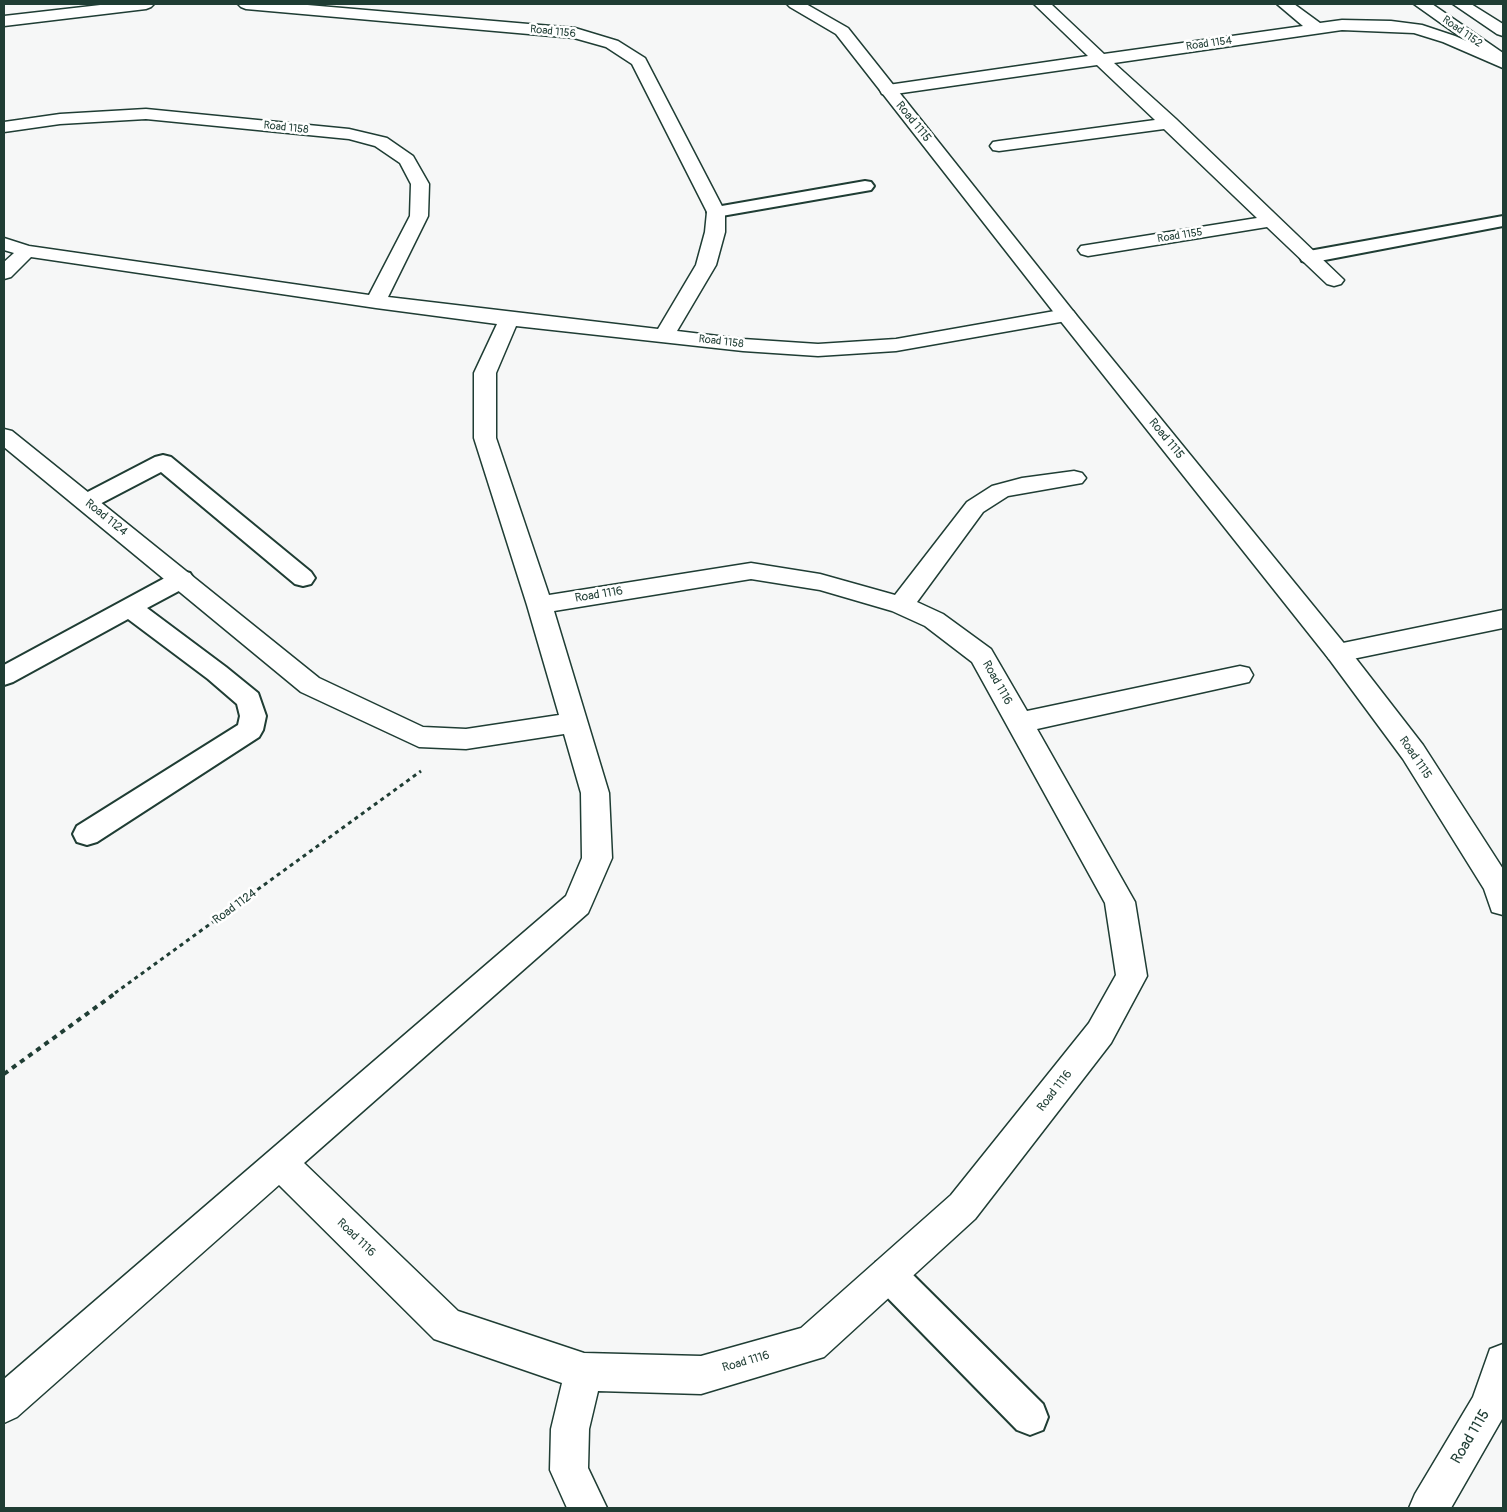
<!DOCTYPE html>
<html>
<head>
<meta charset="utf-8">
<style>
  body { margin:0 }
  #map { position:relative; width:1507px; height:1512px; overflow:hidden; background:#f6f7f7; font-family:Pangolin,sans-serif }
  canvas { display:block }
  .frame { position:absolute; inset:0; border:5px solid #1f3d34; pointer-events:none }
</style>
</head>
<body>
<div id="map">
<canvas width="1507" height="1512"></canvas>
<div class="frame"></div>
</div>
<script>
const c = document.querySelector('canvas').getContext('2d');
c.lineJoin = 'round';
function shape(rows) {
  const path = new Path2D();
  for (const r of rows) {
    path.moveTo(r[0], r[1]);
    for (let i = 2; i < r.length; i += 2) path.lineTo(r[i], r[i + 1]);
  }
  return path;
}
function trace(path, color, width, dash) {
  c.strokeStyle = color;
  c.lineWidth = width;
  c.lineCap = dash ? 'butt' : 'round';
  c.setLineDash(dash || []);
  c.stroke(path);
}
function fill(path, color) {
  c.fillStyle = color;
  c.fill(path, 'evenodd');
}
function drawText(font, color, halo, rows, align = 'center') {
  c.font = font + ' Pangolin,sans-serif';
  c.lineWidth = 5;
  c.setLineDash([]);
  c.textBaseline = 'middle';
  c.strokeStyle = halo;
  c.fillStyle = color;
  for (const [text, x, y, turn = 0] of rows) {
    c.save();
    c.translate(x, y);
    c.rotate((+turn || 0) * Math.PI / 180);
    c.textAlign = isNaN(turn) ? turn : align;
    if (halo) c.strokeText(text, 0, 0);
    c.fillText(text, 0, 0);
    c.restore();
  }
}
const pathFar1 = shape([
  [115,993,421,771]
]);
const path = shape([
  [4,1074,117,992]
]);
const service = shape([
  [865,181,871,182,874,186,871,190,716,217,710,216,707,212,710,208,716,207,865,181],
  [1503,216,1503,226,1309,263,1302,261,1300,257,1302,253,1309,251,1503,216],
  [163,455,171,457,311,572,315,578,311,584,303,586,295,584,161,472,94,507,86,509,78,507,75,502,78,497,155,457,163,455],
  [182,571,190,573,194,579,190,585,147,608,226,667,258,693,266,716,263,730,259,737,97,842,87,845,77,842,73,834,77,826,238,725,240,716,237,704,208,679,128,619,13,682,4,685,4,665,174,573,182,571],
  [888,1257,900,1262,1043,1404,1048,1417,1043,1430,1030,1435,1017,1430,876,1286,871,1274,876,1262,888,1257]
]);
const minor = shape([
  [109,4,154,4,151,7,146,9,4,26,4,16,109,4],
  [238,4,296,4,575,28,618,41,645,58,725,212,725,232,716,265,677,331,743,339,818,344,896,339,1066,309,1073,311,1076,315,1073,319,1066,321,896,351,818,356,743,351,516,326,496,373,496,438,549,595,751,563,820,574,895,595,967,502,992,486,1022,478,1074,471,1082,473,1086,478,1082,483,1008,496,983,512,917,602,943,614,991,649,1027,711,1240,666,1249,668,1253,675,1249,682,1240,684,1037,729,1135,902,1147,976,1111,1043,975,1219,824,1357,701,1394,598,1391,589,1429,588,1468,607,1508,567,1508,550,1470,551,1429,562,1383,434,1339,279,1185,17,1417,4,1423,4,1379,566,896,582,858,581,793,564,734,466,749,419,747,301,692,4,447,4,429,12,431,319,678,423,727,466,729,559,715,527,605,474,438,474,373,497,324,376,308,31,257,11,277,4,279,4,262,14,253,4,250,4,238,29,246,369,295,410,216,411,184,400,163,375,146,349,139,146,119,60,124,4,132,4,122,60,114,146,109,349,129,387,138,413,156,429,184,428,216,388,297,658,329,696,265,705,232,707,212,632,64,606,47,574,38,246,9,241,7,238,4],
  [751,579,820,590,892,611,925,626,972,662,1105,903,1116,975,1089,1023,951,1195,801,1328,701,1356,584,1353,458,1311,304,1163,588,913,592,904,612,858,609,793,554,611,751,579],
  [1034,4,1051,4,1104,54,1303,26,1277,4,1294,4,1320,23,1342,20,1391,21,1422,25,1455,36,1503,57,1503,68,1443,42,1414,33,1342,30,1114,63,1176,119,1344,280,1341,284,1334,286,1327,284,1267,227,1088,256,1081,254,1078,250,1081,246,1257,218,1164,129,999,151,993,150,990,146,993,142,999,141,1155,120,1097,65,888,95,882,94,880,90,882,86,888,85,1088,56,1034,4],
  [1503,610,1503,628,1338,662,1329,659,1325,653,1329,647,1338,644,1503,610]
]);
const tertiary = shape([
  [787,4,806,4,848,28,1073,311,1347,647,1423,745,1503,869,1503,915,1492,912,1484,889,1403,759,1329,659,1059,319,836,34,790,7,787,4],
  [1414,4,1432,4,1503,53,1503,65,1497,63,1414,4],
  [1453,4,1471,4,1503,24,1503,36,1497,34,1453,4],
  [1503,1344,1502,1419,1451,1508,1409,1508,1415,1494,1473,1397,1490,1349,1503,1344]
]);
const farStreetnames = [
  ["Road 1156",553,32,6],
  ["Road 1152",1462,32,35],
  ["Road 1154",1209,44,-8],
  ["Road 1158",286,128,6],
  ["Road 1155",1180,236,-9],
  ["Road 1158",721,342,7]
];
const streetNames = [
  ["Road 1115",913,122,51],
  ["Road 1115",1166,439,51],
  ["Road 1124",106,518,39],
  ["Road 1116",599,595,-9],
  ["Road 1116",997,683,61],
  ["Road 1115",1415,758,56],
  ["Road 1124",235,907,-36],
  ["Road 1116",1055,1091,-52],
  ["Road 1116",356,1238,44],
  ["Road 1116",746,1362,-16]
];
const nearStreetnames = [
  ["Road 1115",1471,1437,-59]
];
trace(service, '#1f3d34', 4);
trace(minor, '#1f3d34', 3);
trace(tertiary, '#1f3d34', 3);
trace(pathFar1, '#1f3d34', 3, [4, 4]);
trace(path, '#1f3d34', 4, [5, 5]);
fill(service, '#fff');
fill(minor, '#fff');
fill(tertiary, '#fff');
drawText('11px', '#1f3d34', '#fff', farStreetnames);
drawText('12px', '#1f3d34', '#fff', streetNames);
drawText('15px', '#1f3d34', '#fff', nearStreetnames);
</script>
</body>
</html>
